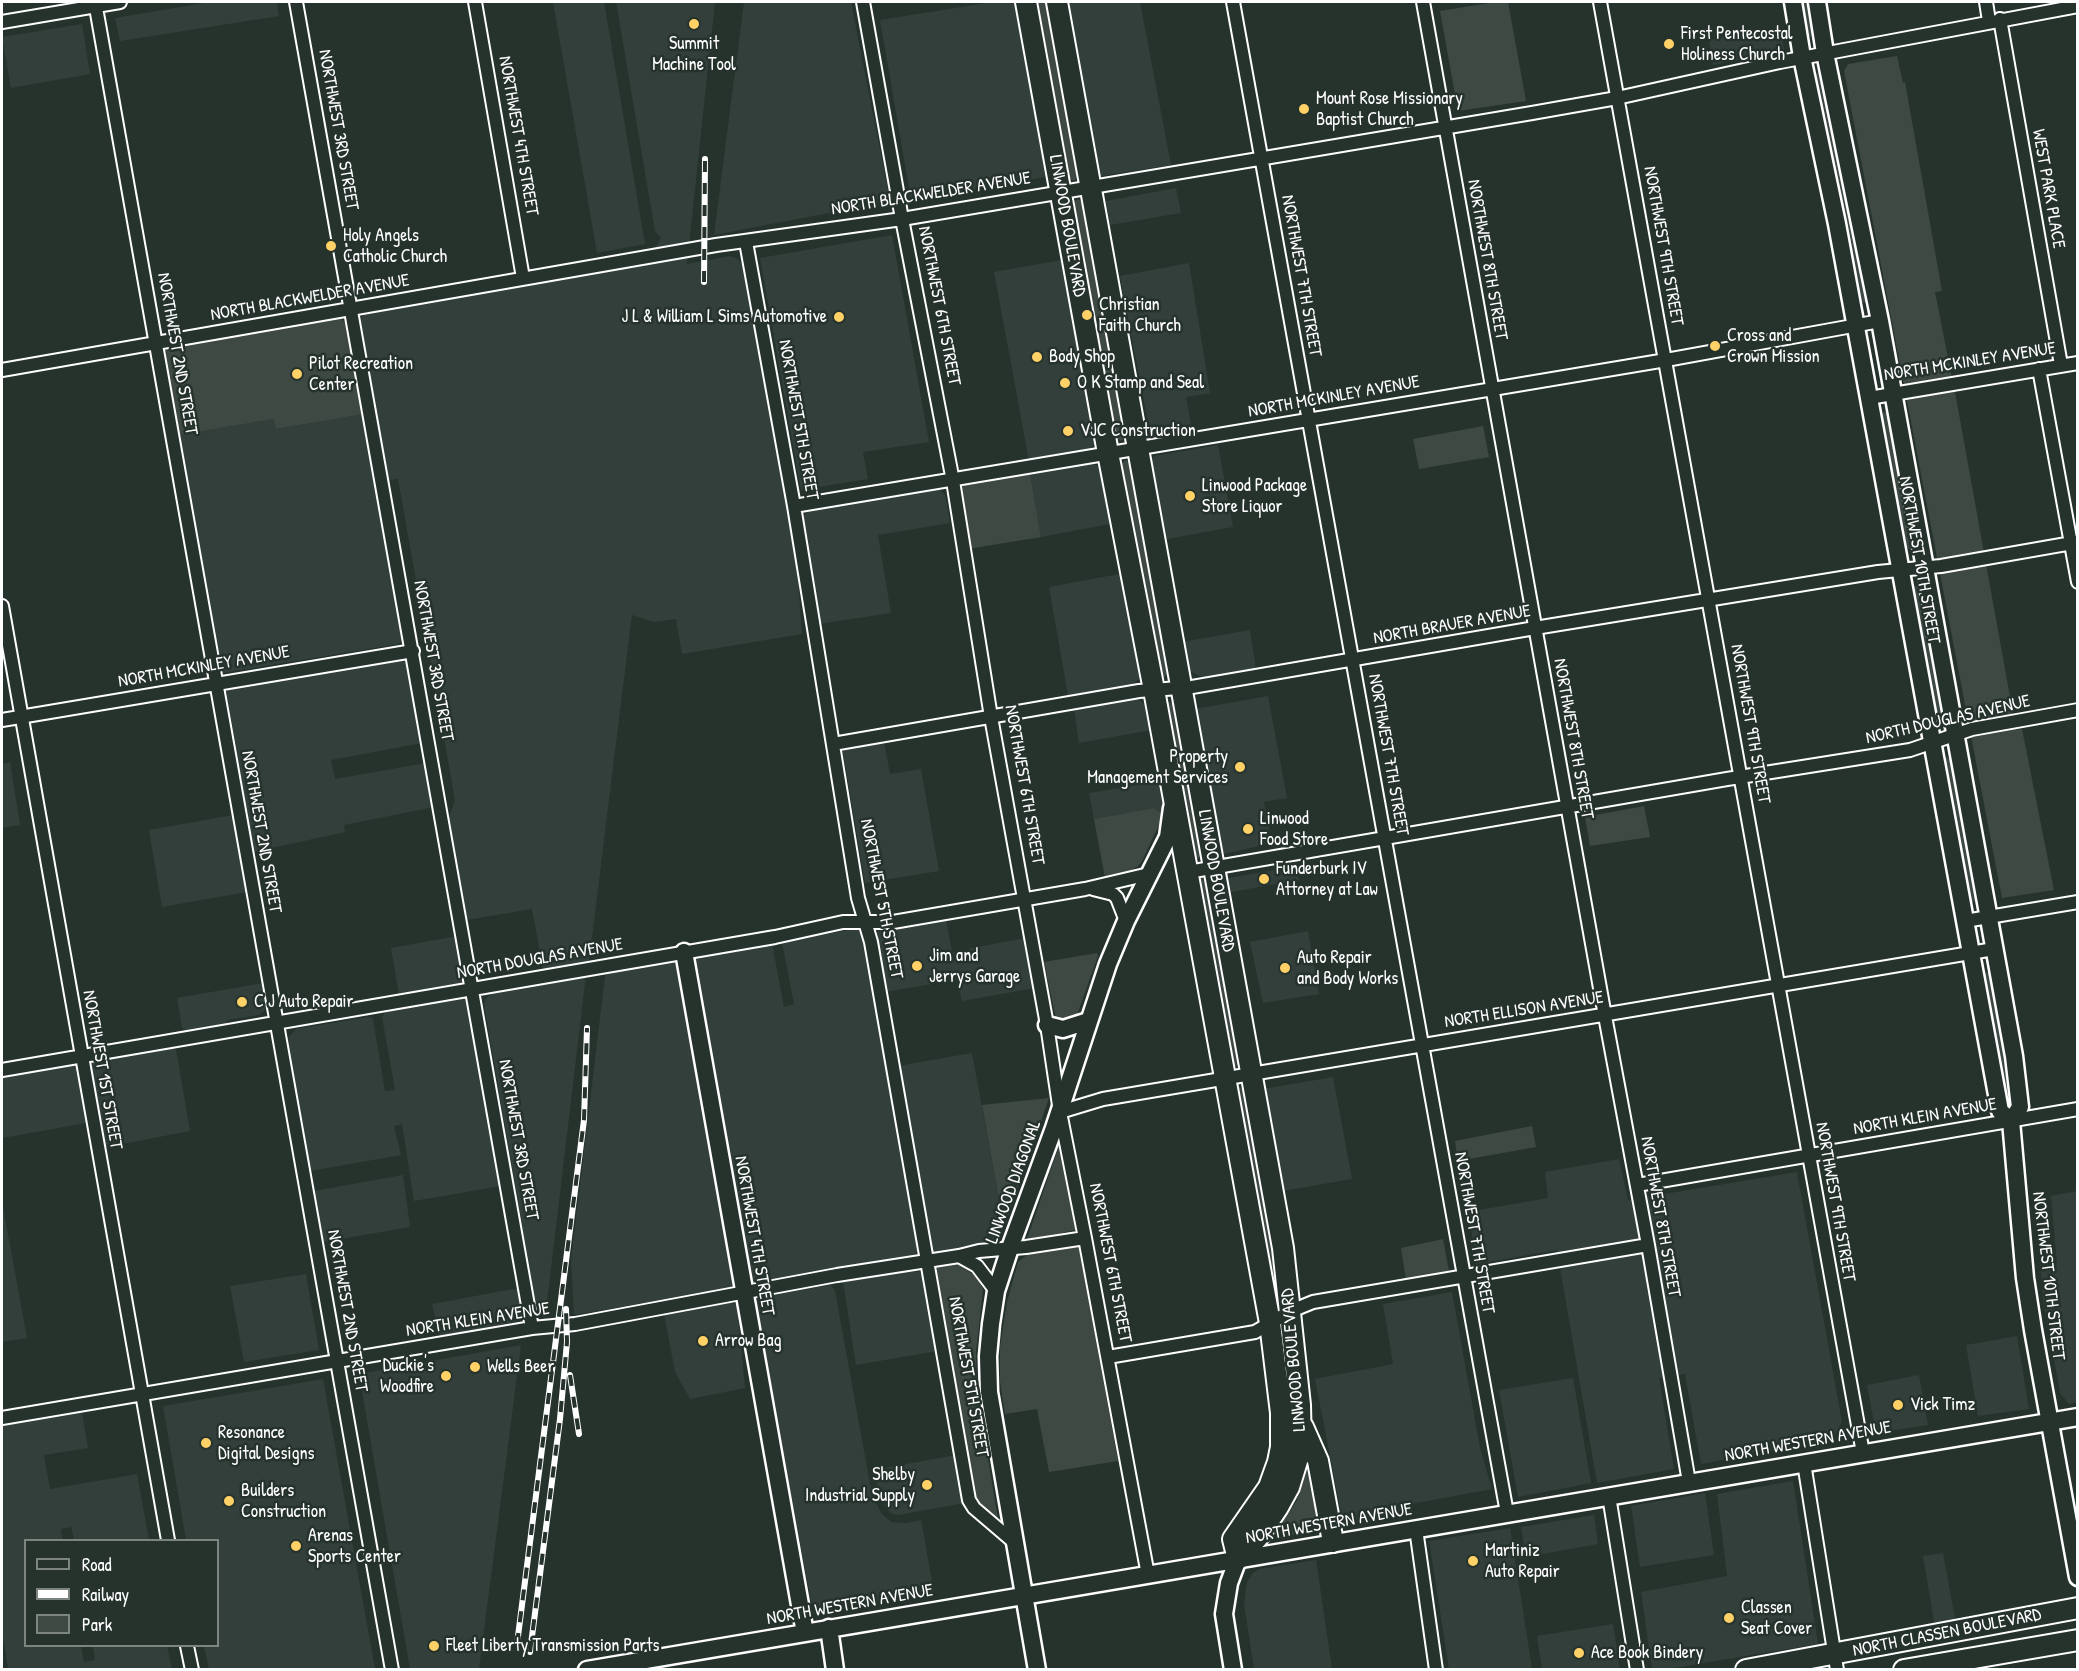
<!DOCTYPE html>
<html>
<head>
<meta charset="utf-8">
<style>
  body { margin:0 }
  #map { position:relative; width:2079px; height:1671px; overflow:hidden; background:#26332d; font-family:"Patrick Hand",sans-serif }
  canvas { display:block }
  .frame { position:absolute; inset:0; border:3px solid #fff; pointer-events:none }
  .legend { position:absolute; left:24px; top:1539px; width:195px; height:108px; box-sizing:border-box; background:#26332d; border:2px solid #7d8581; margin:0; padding:8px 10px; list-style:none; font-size:18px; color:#fff }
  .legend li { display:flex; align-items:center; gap:12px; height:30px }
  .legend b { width:30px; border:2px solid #7d8581 }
</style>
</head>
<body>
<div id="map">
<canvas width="2079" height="1671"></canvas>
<div class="frame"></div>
<ul class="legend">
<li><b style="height:8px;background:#26332d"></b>Road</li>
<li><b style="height:8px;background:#fff"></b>Railway</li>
<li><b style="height:16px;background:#3e4944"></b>Park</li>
</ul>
</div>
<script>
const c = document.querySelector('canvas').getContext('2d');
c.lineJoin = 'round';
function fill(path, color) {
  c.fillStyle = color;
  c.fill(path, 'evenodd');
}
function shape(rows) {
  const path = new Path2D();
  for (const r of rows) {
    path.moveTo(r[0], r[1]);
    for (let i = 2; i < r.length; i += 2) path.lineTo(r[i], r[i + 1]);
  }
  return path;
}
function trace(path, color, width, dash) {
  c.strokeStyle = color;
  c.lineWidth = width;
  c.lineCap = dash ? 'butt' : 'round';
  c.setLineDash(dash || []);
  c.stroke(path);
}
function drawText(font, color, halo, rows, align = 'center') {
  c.font = font + ' "Patrick Hand",sans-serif';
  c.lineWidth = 5;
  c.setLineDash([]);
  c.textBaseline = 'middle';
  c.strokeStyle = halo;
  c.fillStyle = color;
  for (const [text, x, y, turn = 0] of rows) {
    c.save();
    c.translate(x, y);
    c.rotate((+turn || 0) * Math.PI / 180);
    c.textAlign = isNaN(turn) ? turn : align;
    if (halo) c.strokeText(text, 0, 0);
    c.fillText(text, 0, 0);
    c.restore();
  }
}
const built = shape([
  [210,2,277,2,279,16,120,41,115,18],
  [553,2,604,2,645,244,597,253],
  [616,2,715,2,687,264,730,256,738,259,743,266,797,567,802,634,682,654,676,619,654,622,632,615,589,961,543,969,532,909,467,920,449,818,455,800,398,479,388,480,361,321,362,317,368,313,639,265,644,267,661,238,655,231],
  [744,2,851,2,889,195,886,202,714,235],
  [993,2,1015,2,1033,97,1045,177,911,200,880,20],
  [1068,2,1140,2,1171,165,1100,176],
  [82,24,90,74,11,88,2,37],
  [1781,26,1784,51,1713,65,1709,40],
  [1176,188,1181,213,1110,225,1106,201],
  [892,235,929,442,863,452,868,479,801,490,760,258],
  [1062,260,1097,442,1089,449,1029,461,994,272],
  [1189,263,1210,393,1186,397,1191,424,1150,433,1120,276],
  [364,414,403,640,398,644,223,673,179,435,275,419,277,429],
  [1218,445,1233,527,1162,540,1148,464,1154,456],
  [1087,463,1101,466,1115,523,1041,537,1030,474],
  [936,489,940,490,945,495,950,523,878,535,891,613,819,624,801,522,806,513,811,510],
  [1124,573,1141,671,1141,677,1131,686,1068,696,1049,587],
  [1250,630,1256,669,1204,678,1187,670,1182,642],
  [401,659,408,664,422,743,331,760,335,779,426,763,434,807,344,825,345,832,254,852,226,689],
  [1268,696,1287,798,1264,802,1272,843,1220,855,1195,709],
  [1132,699,1139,700,1146,705,1152,730,1079,743,1074,709],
  [884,742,890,774,921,769,939,871,865,883,843,752,848,748],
  [10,762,20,825,2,828,2,764],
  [1161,781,1165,805,1164,814,1153,808,1094,819,1089,793],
  [233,815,247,892,162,907,149,830],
  [1297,866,1299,880,1231,892,1228,878],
  [946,919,952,952,1025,938,1035,988,962,1001,957,980,884,992,875,938,877,933,882,930],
  [855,929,862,931,898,1066,972,1053,1004,1228,1000,1236,991,1242,981,1246,940,1254,932,1252,930,1248,915,1169,905,1171,918,1246,916,1253,908,1259,910,1271,919,1272,925,1278,937,1351,856,1365,841,1269,574,1315,571,1260,605,976,608,972,772,943,784,1007,794,1004,782,942],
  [1308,931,1319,994,1263,1003,1250,942],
  [457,936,501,1186,414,1201,402,1124,394,1126,401,1155,310,1171,288,1042,289,1037,296,1029,368,1017,373,1019,385,1091,395,1090,382,1017,387,1010,401,1007,391,948],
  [586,975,545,1319,537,1312,484,1004,486,998,495,992],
  [263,983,267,1004,264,1011,259,1015,228,1020,226,1024,185,1031,182,1027,177,998],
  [172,1047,176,1050,190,1131,91,1150,86,1123,2,1138,2,1076],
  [1333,1077,1352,1179,1283,1191,1264,1089],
  [1619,1159,1628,1200,1797,1172,1842,1422,1832,1439,1701,1464,1685,1374,1659,1378,1674,1469,1597,1483,1557,1250,1477,1264,1468,1212,1548,1198,1545,1172],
  [403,1175,410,1227,323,1242,314,1191],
  [2077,1191,2078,1402,2069,1404,2060,1393,2043,1299,2040,1262,2051,1260,2057,1263,2051,1196],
  [2,1202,27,1338,2,1342],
  [306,1274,319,1350,244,1362,230,1286],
  [831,1285,835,1291,870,1484,875,1501,881,1513,891,1522,906,1523,921,1520,934,1592,817,1611,811,1601,755,1304,760,1297],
  [519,1288,523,1312,519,1321,442,1337,439,1334,432,1304],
  [1452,1292,1480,1448,1492,1489,1411,1504,1413,1515,1347,1526,1343,1523,1315,1379,1393,1364,1383,1304],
  [730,1302,737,1305,745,1388,690,1399,675,1372,664,1314],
  [2017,1336,2029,1409,1978,1416,1966,1345],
  [521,1345,479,1669,410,1669,359,1374],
  [1919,1375,1928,1425,1876,1433,1867,1385],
  [1573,1378,1591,1483,1518,1497,1499,1390],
  [323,1379,375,1669,209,1669,204,1646,218,1646,218,1540,186,1540,163,1406],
  [82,1413,88,1448,44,1455,50,1489,137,1474,149,1540,74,1540,71,1527,61,1529,63,1540,26,1540,26,1646,81,1646,84,1662,95,1660,93,1646,167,1646,172,1669,8,1669,2,1630,2,1426],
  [956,1455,965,1503,898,1515,891,1513,886,1508,879,1495,874,1470],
  [1793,1481,1818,1644,1668,1669,1652,1669,1641,1592,1727,1576,1717,1494],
  [1705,1493,1714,1555,1640,1567,1631,1506],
  [1594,1515,1598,1544,1526,1557,1521,1527],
  [1510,1528,1532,1669,1449,1669,1429,1541],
  [1943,1553,1955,1619,1934,1622,1923,1556],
  [1316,1560,1332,1669,1254,1669,1244,1604,1247,1582,1253,1573,1259,1569],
  [1613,1624,1620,1669,1542,1669,1537,1636]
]);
const green = shape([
  [1038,2,1046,2,1077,176,1076,179,1073,181,1069,177],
  [1495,2,1508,2,1526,101,1458,111,1440,11],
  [1800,2,1810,2,1815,31,1810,37,1807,37],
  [1897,56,1903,83,1905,82,1942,291,1935,292,1957,403,2016,730,2022,729,2054,890,2002,898,1844,71,1848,64],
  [1818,72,1823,77,1869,297,1864,303,1859,299,1813,78],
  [1077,199,1082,201,1125,437,1121,441,1117,438,1074,203],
  [340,318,346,323,348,328,364,414,276,429,274,419,179,435,165,351,166,348],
  [1884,412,1890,415,1913,543,1909,549,1903,545,1880,417],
  [1483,426,1489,457,1419,469,1413,439],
  [1126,460,1130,463,1167,674,1164,677,1159,673,1121,464],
  [1030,474,1041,537,968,549,959,486],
  [1915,586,1920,587,1944,713,1940,718,1936,717,1912,592],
  [1167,701,1173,704,1201,856,1197,859,1194,859,1165,704],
  [1947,757,1952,760,1977,898,1972,903,1969,902,1943,761],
  [1644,806,1650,837,1590,846,1585,817],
  [1153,808,1164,814,1142,861,1138,866,1127,873,1105,878,1094,819],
  [1201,878,1205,882,1238,1064,1234,1069,1232,1069,1198,881],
  [1097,953,1098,956,1077,1015,1068,1023,1056,1019,1044,962],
  [1986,972,1991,974,2007,1060,2011,1102,2009,1103,2007,1102,1983,975],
  [1240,1087,1243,1090,1272,1251,1276,1307,1236,1088],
  [1049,1098,1021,1179,1004,1228,982,1105],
  [1532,1126,1536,1147,1458,1161,1455,1141],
  [1059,1146,1061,1146,1078,1229,1026,1242],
  [1443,1239,1449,1271,1406,1279,1401,1248],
  [1079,1247,1118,1461,1049,1472,1037,1409,1005,1414,1000,1381,1000,1347,1007,1302,1018,1262,1027,1255],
  [958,1264,977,1277,983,1289,976,1352,977,1393,998,1519,979,1507,975,1499,934,1272,938,1267],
  [1310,1461,1322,1526,1320,1530,1314,1531,1276,1538,1276,1532,1297,1500]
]);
const street = shape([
  [95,2,392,1670],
  [296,2,532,1328],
  [475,2,523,278],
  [863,2,902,219,953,481,991,717,1047,1025,1060,1112,1085,1238,1148,1575],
  [1233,2,1507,1513],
  [1423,2,1605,1016,1648,1245,1689,1482],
  [1600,2,1863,1453],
  [1986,2,1989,21],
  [2000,19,2061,365],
  [2,22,120,2],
  [746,242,794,506,858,898,871,942,969,1500,974,1508,1015,1543],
  [2039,369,2078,582],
  [2,370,716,245,902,219,1532,113,1617,98,1780,62,2078,6],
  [1869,398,2078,363],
  [794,506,1666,360,1880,321],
  [2,606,168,1540],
  [2,720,413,651],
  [833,744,1139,691,1192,687,1535,628,1878,572,1941,566,2078,542],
  [1188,872,1727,779,1910,750,1972,729,2078,710],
  [1093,889,1113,894,1117,898,1126,921],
  [1965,921,2078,902],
  [2,1070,775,937,843,922,893,922,1085,889,1149,874],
  [1060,1112,1103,1099,1994,949],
  [1637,1185,2078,1109],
  [959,1256,977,1266,996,1291],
  [1108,1357,1255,1332,1291,1311,1313,1302,1648,1245],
  [2,1418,532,1328,575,1324,837,1275,959,1256,979,1251,1026,1247,1085,1238],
  [1804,1463,1837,1670],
  [1609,1496,1637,1670],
  [1416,1529,1436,1670],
  [187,1646,192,1670]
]);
const secondary = shape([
  [1793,2,1802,57,1837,224,2000,1111,2011,1121],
  [1817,2,1825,53,1880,321,2014,1056,2020,1107,2011,1121,2025,1278,2033,1330,2078,1577],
  [684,952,805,1633],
  [1047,1025,1063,1029,1088,1021],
  [829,1628,835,1670],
  [587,1670,2078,1417],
  [1037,1670,989,1392,988,1356,991,1324,996,1291,1010,1248,1054,1128,1108,964,1126,921,1168,837,1172,808],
  [1233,1670,1224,1614,1229,1583,1238,1559]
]);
const primary = shape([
  [1026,2,1108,453,1154,690,1270,1323,1281,1413,1281,1447,1278,1462,1269,1487,1233,1539,1238,1559],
  [1057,2,1283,1248,1300,1405,1301,1448,1289,1487,1278,1507,1258,1537,1238,1559],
  [1303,1427,1318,1461,1333,1542],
  [1746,1670,2078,1608],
  [1904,1670,2078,1640]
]);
const rail = shape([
  [704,282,705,159],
  [570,1375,579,1434],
  [517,1644,584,1120,587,1028],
  [530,1652,560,1419,567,1342,566,1309]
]);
const markers = [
  [694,24,6,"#ffd166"],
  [1669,44,6,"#ffd166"],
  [1304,109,6,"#ffd166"],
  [331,246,6,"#ffd166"],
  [1087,315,6,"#ffd166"],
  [839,317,6,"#ffd166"],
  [1715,346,6,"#ffd166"],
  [1037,357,6,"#ffd166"],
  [297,374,6,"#ffd166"],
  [1065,383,6,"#ffd166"],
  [1068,431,6,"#ffd166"],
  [1190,496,6,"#ffd166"],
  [1240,767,6,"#ffd166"],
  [1248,829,6,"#ffd166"],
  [1264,879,6,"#ffd166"],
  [917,966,6,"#ffd166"],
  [1285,968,6,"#ffd166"],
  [242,1002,6,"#ffd166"],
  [703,1341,6,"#ffd166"],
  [475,1367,6,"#ffd166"],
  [446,1376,6,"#ffd166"],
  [1898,1405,6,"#ffd166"],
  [206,1443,6,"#ffd166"],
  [927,1485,6,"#ffd166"],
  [229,1501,6,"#ffd166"],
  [296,1546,6,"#ffd166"],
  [1473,1561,6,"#ffd166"],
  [1729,1618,6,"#ffd166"],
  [434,1646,6,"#ffd166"],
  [1579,1653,6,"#ffd166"]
];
const poiNames = [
  ["First Pentecostal",1681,34],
  ["Holiness Church",1681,55],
  ["Summit",694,44,"center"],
  ["Machine Tool",694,65,"center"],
  ["Mount Rose Missionary",1316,99],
  ["Baptist Church",1316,120],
  ["Holy Angels",343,236],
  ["Catholic Church",343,257],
  ["Christian",1099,305],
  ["Faith Church",1099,326],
  ["J L & William L Sims Automotive",827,317,"right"],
  ["Cross and",1727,336],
  ["Crown Mission",1727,357],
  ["Body Shop",1049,357],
  ["Pilot Recreation",309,364],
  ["Center",309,385],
  ["O K Stamp and Seal",1077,383],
  ["VJC Construction",1080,431],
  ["Linwood Package",1202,486],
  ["Store Liquor",1202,507],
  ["Property",1228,757,"right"],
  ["Management Services",1228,778,"right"],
  ["Linwood",1260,819],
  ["Food Store",1260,840],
  ["Funderburk IV",1276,869],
  ["Attorney at Law",1276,890],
  ["Jim and",929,956],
  ["Jerrys Garage",929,977],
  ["Auto Repair",1297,958],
  ["and Body Works",1297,979],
  ["C J Auto Repair",254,1002],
  ["Arrow Bag",715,1341],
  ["Duckie's",434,1366,"right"],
  ["Woodfire",434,1387,"right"],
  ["Wells Beer",487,1367],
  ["Vick Timz",1910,1405],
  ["Resonance",218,1433],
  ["Digital Designs",218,1454],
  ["Shelby",915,1475,"right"],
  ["Industrial Supply",915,1496,"right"],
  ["Builders",241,1491],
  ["Construction",241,1512],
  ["Arenas",308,1536],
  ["Sports Center",308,1557],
  ["Martiniz",1485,1551],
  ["Auto Repair",1485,1572],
  ["Classen",1741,1608],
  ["Seat Cover",1741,1629],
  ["Fleet Liberty Transmission Parts",446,1646],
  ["Ace Book Bindery",1591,1653]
];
const streetNames = [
  ["NORTHWEST 3RD STREET",338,130,80],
  ["NORTHWEST 4TH STREET",518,136,80],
  ["WEST PARK PLACE",2048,189,80],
  ["NORTH BLACKWELDER AVENUE",931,194,-9],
  ["LINWOOD BOULEVARD",1067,226,80],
  ["NORTHWEST 9TH STREET",1663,246,80],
  ["NORTHWEST 8TH STREET",1487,260,80],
  ["NORTHWEST 7TH STREET",1301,276,80],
  ["NORTH BLACKWELDER AVENUE",310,298,-10],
  ["NORTHWEST 6TH STREET",939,306,79],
  ["NORTHWEST 2ND STREET",177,354,80],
  ["NORTH MCKINLEY AVENUE",1970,362,-9],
  ["NORTH MCKINLEY AVENUE",1334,397,-10],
  ["NORTHWEST 5TH STREET",798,420,80],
  ["NORTHWEST 10TH STREET",1919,560,80],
  ["NORTH BRAUER AVENUE",1452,625,-10],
  ["NORTHWEST 3RD STREET",433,661,80],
  ["NORTH MCKINLEY AVENUE",204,667,-10],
  ["NORTH DOUGLAS AVENUE",1948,720,-13],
  ["NORTHWEST 9TH STREET",1750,724,80],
  ["NORTHWEST 8TH STREET",1573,739,80],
  ["NORTHWEST 7TH STREET",1388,755,80],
  ["NORTHWEST 6TH STREET",1024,785,80],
  ["NORTHWEST 2ND STREET",261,832,80],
  ["LINWOOD BOULEVARD",1216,881,80],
  ["NORTHWEST 5TH STREET",881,899,79],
  ["NORTH DOUGLAS AVENUE",540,959,-10],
  ["NORTH ELLISON AVENUE",1524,1010,-9],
  ["NORTHWEST 1ST STREET",102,1070,80],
  ["NORTH KLEIN AVENUE",1925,1117,-10],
  ["NORTHWEST 3RD STREET",518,1140,80],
  ["LINWOOD DIAGONAL",1014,1182,-70],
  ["NORTHWEST 9TH STREET",1835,1202,80],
  ["NORTHWEST 8TH STREET",1660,1217,80],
  ["NORTHWEST 7TH STREET",1474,1233,80],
  ["NORTHWEST 4TH STREET",754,1236,80],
  ["NORTHWEST 6TH STREET",1110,1263,79],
  ["NORTHWEST 10TH STREET",2048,1276,83],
  ["NORTHWEST 2ND STREET",347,1311,80],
  ["NORTH KLEIN AVENUE",478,1320,-9],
  ["LINWOOD BOULEVARD",1294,1360,-95],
  ["NORTHWEST 5TH STREET",968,1377,80],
  ["NORTH WESTERN AVENUE",1808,1442,-10],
  ["NORTH WESTERN AVENUE",1329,1524,-10],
  ["NORTH WESTERN AVENUE",850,1605,-10],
  ["NORTH CLASSEN BOULEVARD",1947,1633,-11]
];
fill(built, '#333f3a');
fill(green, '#3e4944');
trace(street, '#fff', 16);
trace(secondary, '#fff', 21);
trace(primary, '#fff', 24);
trace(street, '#26332d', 12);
trace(secondary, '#26332d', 16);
trace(primary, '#26332d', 20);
trace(rail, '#fff', 6);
trace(rail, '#26332d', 4, [11]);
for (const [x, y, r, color] of markers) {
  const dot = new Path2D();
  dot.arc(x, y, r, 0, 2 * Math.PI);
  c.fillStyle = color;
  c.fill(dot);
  trace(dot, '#26332d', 2);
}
drawText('18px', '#fff', '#26332d', poiNames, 'left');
drawText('18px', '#fff', '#26332d', streetNames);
</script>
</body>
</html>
